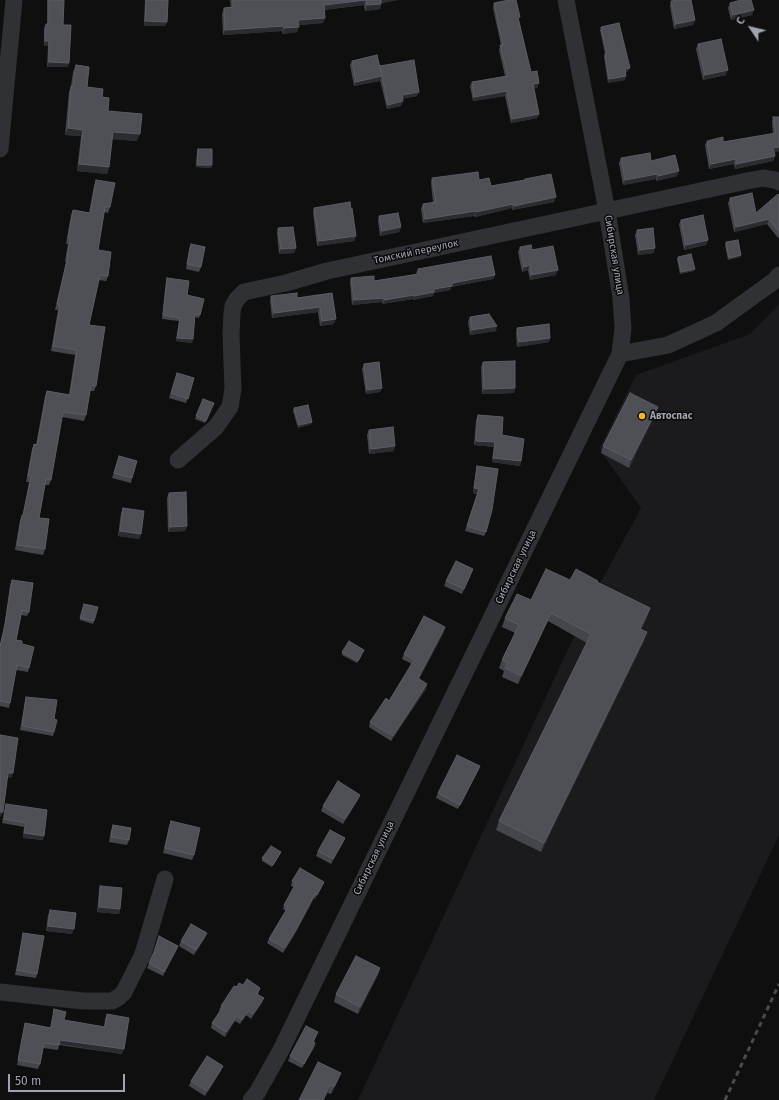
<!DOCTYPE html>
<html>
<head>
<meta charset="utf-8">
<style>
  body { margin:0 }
  #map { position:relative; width:779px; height:1100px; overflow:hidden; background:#0f0f10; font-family:"Fira Sans",sans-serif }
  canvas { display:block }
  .north { position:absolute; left:731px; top:8px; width:40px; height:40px; -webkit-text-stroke:3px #0a0a0b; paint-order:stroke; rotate:305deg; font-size:11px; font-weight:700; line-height:16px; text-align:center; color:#a0a4b1 }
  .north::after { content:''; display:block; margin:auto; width:14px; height:18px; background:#a0a4b1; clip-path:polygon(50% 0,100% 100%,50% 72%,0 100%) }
  .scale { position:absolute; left:8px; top:1074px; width:117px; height:18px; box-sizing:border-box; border:2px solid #a0a4b1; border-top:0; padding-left:5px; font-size:12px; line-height:14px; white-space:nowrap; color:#a0a4b1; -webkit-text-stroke:3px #0a0a0b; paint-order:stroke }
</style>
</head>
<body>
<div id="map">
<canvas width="779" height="1100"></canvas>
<div class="north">С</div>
<div class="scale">50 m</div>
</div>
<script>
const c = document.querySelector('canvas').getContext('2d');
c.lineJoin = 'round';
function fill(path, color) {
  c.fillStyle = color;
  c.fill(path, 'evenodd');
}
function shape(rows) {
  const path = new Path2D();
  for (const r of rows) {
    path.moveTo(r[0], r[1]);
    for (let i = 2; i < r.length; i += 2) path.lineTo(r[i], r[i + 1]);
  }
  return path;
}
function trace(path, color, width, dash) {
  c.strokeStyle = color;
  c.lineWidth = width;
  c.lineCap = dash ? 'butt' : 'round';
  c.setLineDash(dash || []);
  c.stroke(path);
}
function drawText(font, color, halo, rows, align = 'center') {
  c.font = font + ' "Fira Sans",sans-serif';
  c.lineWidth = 3;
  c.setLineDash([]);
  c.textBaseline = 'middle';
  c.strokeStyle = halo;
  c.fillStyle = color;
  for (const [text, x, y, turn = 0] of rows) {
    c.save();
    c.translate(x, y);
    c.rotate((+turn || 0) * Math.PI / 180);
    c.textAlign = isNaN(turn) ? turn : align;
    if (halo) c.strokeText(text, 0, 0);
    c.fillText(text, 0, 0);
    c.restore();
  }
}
const built = shape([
  [779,304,779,835,654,1100,358,1100,590,602,641,508,599,449,636,375,750,334]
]);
const minor = shape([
  [0,149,14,0],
  [620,354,668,345,716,323,774,281,779,275],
  [178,460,216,427,230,407,233,389,231,335,232,313,233,306,237,299,244,292,286,283,327,271,747,181,763,178,775,180,779,182],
  [0,992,83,1001,112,1001,119,997,124,992,143,954,165,879],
  [251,1100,257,1093,281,1050,620,354,623,328,621,298,607,211,566,0]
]);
const rail = shape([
  [725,1100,779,984]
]);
const wall = shape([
  [47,0,64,0,63,25,68,67,47,67,48,46,44,46,44,28,46,24,47,24],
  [145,0,168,0,167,22,165,26,144,26],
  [230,0,398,0,381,3,380,9,365,11,364,5,324,10,325,18,323,23,299,25,297,32,282,34,282,31,223,35,222,14,224,8,231,8],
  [671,1,695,20,693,25,674,29,670,6],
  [494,3,519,20,531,72,539,83,537,88,534,88,539,114,537,118,511,123,505,96,473,101,470,86,472,82,505,76,499,50,501,45,493,8],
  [730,3,752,15,731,20,728,8],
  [601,27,630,68,628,71,626,72,625,80,608,83,604,57,605,54,600,30],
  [698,44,726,75,703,80,696,49],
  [352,61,380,66,419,92,417,96,402,99,401,106,387,109,380,80,380,81,354,86,350,65],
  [76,65,87,87,102,97,108,111,137,141,112,139,109,167,107,174,77,171,81,136,65,135,69,92,71,86,73,72],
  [773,117,779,117,774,153,775,156,773,161,735,169,734,164,709,169,705,145,707,141,723,142,773,134,772,122],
  [198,149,212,165,211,168,196,167,197,151],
  [621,158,651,161,677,176,656,181,656,179,623,185,619,163],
  [432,178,479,180,491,186,524,181,525,179,554,202,512,210,512,208,475,217,474,216,423,223,421,209,423,204,433,203,431,182],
  [96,180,110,207,108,213,104,212,98,250,108,276,106,281,99,280,89,325,96,386,94,391,90,391,86,415,84,421,62,417,51,480,49,485,45,485,39,518,45,549,43,555,15,550,20,520,23,515,29,482,26,482,32,449,34,444,36,445,45,396,47,391,69,395,75,355,51,351,58,310,55,310,66,262,65,261,68,244,66,244,71,215,73,210,89,213,94,186],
  [779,195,779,237,778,238,767,224,734,232,728,203,730,198,756,213],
  [314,208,356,236,354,241,317,246,313,212],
  [379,216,401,227,399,232,380,236,378,221],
  [681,220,708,240,706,245,684,250,679,224],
  [278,228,296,248,294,253,279,254,277,233],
  [637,230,654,253,638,255,635,235],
  [726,242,741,255,740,257,728,260,725,245],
  [191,244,201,267,199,272,186,269,189,249],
  [520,247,532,250,556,275,530,280,528,270,522,272,518,252],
  [678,257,694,271,680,274,677,259],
  [418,269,495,275,493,279,451,287,450,290,434,293,433,296,413,300,413,299,382,304,382,302,352,305,350,282,351,278,374,281,417,274,416,273],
  [167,278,187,295,200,315,199,318,195,317,192,343,176,341,179,321,162,319,166,281],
  [332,293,334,324,320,326,318,312,272,318,270,301,271,296,297,298],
  [470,317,496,331,470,335,468,322],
  [517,328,550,338,549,342,517,347,516,333],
  [483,362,515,388,514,393,482,394,481,367],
  [364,364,382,388,380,392,366,394,362,369],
  [177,373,194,378,186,403,169,398],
  [203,399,214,403,205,423,195,419],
  [294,408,312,422,311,424,298,428,293,411],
  [478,415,521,461,520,466,492,462,494,447,474,445,476,420],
  [655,415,629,468,601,453,603,446],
  [369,430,394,451,369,454,367,435],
  [119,456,132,478,131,483,112,478],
  [477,466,486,532,484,536,465,531,477,494,473,493,476,471],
  [169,493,187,526,185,531,168,532,167,498],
  [123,508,141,534,139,539,118,536,121,513],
  [471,574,462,594,444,586,446,581],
  [12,580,29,612,27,616,21,615,16,640,22,644,29,668,28,672,16,670,10,703,9,708,0,706,0,644,4,629,10,585],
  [570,580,597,582,650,608,647,617,641,629,644,641,541,852,496,830,499,821,587,643,548,621,518,684,502,677,504,671,499,668,502,660,515,633,502,627,505,618,531,600],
  [84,604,94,621,93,624,80,620],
  [444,632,419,679,426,689,391,741,369,727,370,722,389,701,412,664,402,659,404,654],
  [364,650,357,663,342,655,342,652],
  [26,697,54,719,54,732,53,736,20,730,25,701],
  [480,766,478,771,458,809,436,798,438,793],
  [360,795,358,800,343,824,321,811,323,806],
  [6,804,43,840,23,838,24,827,2,823,5,808],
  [171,821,194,855,192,860,163,853,169,826],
  [113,825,129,840,127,845,109,842,111,830],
  [345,838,343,843,331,864,316,856,318,851],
  [281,852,272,867,262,861,262,858],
  [292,881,324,882,315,899,314,898,296,932,283,953,267,943,269,939,286,911,283,909,284,905,294,887,291,886],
  [100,886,120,909,119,914,97,912,99,891],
  [50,910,72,934,46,931,48,915],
  [23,933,37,974,36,978,15,975,22,938],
  [159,936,178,946,176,951,163,976,147,968,153,954],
  [205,938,194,955,179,946,181,941],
  [380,968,378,975,358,1014,334,1002,336,994],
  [243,985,260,988,258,994,262,1003,251,1019,246,1015,240,1024,235,1021,225,1037,211,1028,212,1023,220,1011,219,1010,221,1006,237,987],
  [54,1009,64,1020,104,1027,105,1019,107,1014,122,1054,59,1045,58,1050,43,1048,40,1064,38,1069,17,1065,24,1028,25,1023,50,1028,53,1014],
  [318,1032,314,1042,315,1043,314,1048,302,1068,288,1061,290,1056],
  [223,1066,221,1071,205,1096,189,1086,191,1081],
  [338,1080,331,1094,328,1093,299,1100]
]);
const shadedWall = shape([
  [366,0,364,5,322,10,324,5],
  [381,0,398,0,379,4],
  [381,4,380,9,365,11,367,5],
  [754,10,752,15,731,20,733,15],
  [325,18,323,23,297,25,298,20],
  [695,20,693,25,674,29,676,24],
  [145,21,167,22,165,26,144,26],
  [283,26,282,31,223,35,225,30],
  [299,27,297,32,282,34,284,28],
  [45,41,49,41,48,46,44,46],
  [49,62,69,63,68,67,47,67],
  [630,68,628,71,624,72,625,69],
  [728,70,726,75,703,80,705,75],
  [382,76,380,81,354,86,356,82],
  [626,76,625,80,608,83,609,79],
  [539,83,537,88,532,89,533,84],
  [507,91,505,96,473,101,474,97],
  [419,92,417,96,400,99,402,95],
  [403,101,401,106,387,109,388,105],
  [539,114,537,118,511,123,512,119],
  [68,128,83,130,81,136,65,135],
  [113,132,140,134,137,141,110,139],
  [779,147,779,152,772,153,773,148],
  [775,156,773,161,735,169,736,164],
  [736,159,734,164,709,169,711,164],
  [79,164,109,167,107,174,77,171],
  [197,165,212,165,211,168,196,167],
  [679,171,677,176,656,181,658,176],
  [657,174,656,179,623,185,625,180],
  [556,197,554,202,512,210,514,206],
  [513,204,512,208,475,217,476,212],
  [476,211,474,216,423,223,425,219],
  [769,219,767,224,734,232,736,227],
  [401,227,399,232,380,236,382,231],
  [356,236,354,241,317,246,319,241],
  [708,240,706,245,684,250,686,245],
  [296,248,294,253,279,254,281,249],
  [655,248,654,253,638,255,640,250],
  [741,255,740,257,728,260,729,258],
  [530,265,528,270,522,272,524,267],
  [695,269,694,271,680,274,681,272],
  [558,270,556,275,530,280,531,275],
  [495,275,493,279,451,287,450,290,434,293,433,296,413,300,414,296,452,283],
  [414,295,413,299,382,304,384,300],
  [384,298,382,302,352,305,354,300],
  [320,307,318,312,272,318,274,313],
  [336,319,334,324,320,326,322,321],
  [497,326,496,331,470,335,472,330],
  [177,338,193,339,192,343,176,341],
  [550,338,549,342,517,347,519,342],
  [382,388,380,392,366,394,367,390],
  [515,388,514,393,482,394,484,389],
  [658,407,655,415,629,468,631,460],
  [312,422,311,424,298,428,299,425],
  [476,441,495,442,494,447,474,445],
  [395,446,394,451,369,454,371,449],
  [493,458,521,461,520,466,492,462],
  [474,488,479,489,477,494,473,493],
  [187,526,185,531,168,532,170,527],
  [120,531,141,534,139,539,118,536],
  [650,608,647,617,637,637,640,629],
  [551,613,548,621,518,684,521,676],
  [445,627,444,632,416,683,418,678],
  [647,632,644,641,541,852,544,843],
  [427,684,426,689,391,741,393,736],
  [480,766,478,771,458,809,460,805],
  [8,773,13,773,11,778,7,777],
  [360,795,358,800,343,824,345,819],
  [0,812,3,812,1,817,0,816],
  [24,833,44,836,43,840,23,838],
  [345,838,343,843,331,864,333,859],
  [315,894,314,898,296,932,283,953,285,948],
  [99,907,120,909,119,914,97,912],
  [48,926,74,929,72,934,46,931],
  [207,933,205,938,194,955,196,950],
  [178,946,176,951,163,976,164,972],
  [380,968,378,975,358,1014,360,1007],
  [264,998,262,1003,251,1019,253,1014],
  [248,1011,246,1015,240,1024,242,1020],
  [237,1016,235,1021,225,1037,226,1032],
  [60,1040,124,1049,122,1054,59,1044],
  [315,1043,314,1048,302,1068,304,1064],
  [223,1066,221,1071,205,1096,207,1091],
  [341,1073,338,1080,331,1094,334,1087],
  [330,1085,328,1093,324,1100,323,1100]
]);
const building = shape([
  [49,0,64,0,63,25,71,25,69,63,49,62,49,41,45,41,46,24,49,24,49,0],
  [146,0,168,0,167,22,145,21,146,0],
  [233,0,381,0,381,4,367,5,366,0,324,5,325,18,298,20,299,27,284,28,283,26,225,30,224,8,233,7,233,0],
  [509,0,516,0,520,17,518,18,531,72,537,71,539,83,533,84,539,114,512,119,507,91,474,97,472,82,508,76,500,45,503,45,494,3,509,0],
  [678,0,691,0,695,20,676,24,671,1,678,0],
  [741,0,751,0,754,10,733,15,730,3,741,0],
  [619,23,630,68,625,69,626,76,609,79,605,54,607,54,601,27,619,23],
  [721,39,728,70,705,75,698,44,721,39],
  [377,55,382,76,356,82,352,61,377,55],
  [414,60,419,92,402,95,403,101,388,105,380,66,414,60],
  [76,65,89,67,87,87,103,89,102,97,109,98,108,111,142,114,140,134,113,132,109,167,79,164,83,130,68,128,71,86,73,86,76,65],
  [773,117,779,117,779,147,773,148,775,156,736,164,736,159,711,164,707,141,723,137,723,142,776,133,773,117],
  [198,149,212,149,212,165,197,165,198,149],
  [650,153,651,161,675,155,679,171,658,176,657,174,625,180,621,158,650,153],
  [478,172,479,180,489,178,491,186,525,180,525,179,551,174,556,197,514,206,513,204,476,212,476,211,425,219,423,204,436,202,432,178,478,172],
  [96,180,115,183,110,207,105,207,98,250,111,252,108,276,100,275,89,325,105,327,96,386,91,385,86,415,63,412,51,480,46,479,39,518,49,519,45,549,17,545,22,515,23,515,31,477,28,476,34,444,37,445,47,391,70,395,77,350,53,346,60,305,57,304,68,256,67,256,70,239,68,238,73,210,90,213,96,180],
  [752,193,756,213,778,194,779,195,779,232,769,219,736,227,730,198,752,193],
  [350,202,351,209,352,208,356,236,319,241,314,208,350,202],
  [398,213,401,227,382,231,379,216,398,213],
  [703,215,708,240,686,245,681,220,703,215],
  [293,227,296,248,281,249,278,228,293,227],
  [653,228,655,248,640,250,637,230,653,228],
  [738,240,741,255,729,258,726,242,738,240],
  [191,244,205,247,201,267,187,264,191,244],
  [531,245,532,250,553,246,558,270,531,275,530,265,524,267,520,247,531,245],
  [691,254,695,269,681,272,678,257,691,254],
  [491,256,495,275,452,283,452,286,434,289,434,292,414,296,414,295,384,300,384,298,354,300,351,278,374,276,374,281,419,274,418,269,491,256],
  [167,278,189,281,187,295,204,299,200,315,195,314,193,339,177,338,180,318,163,315,167,278],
  [297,293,297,298,332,293,336,319,322,321,320,307,274,313,271,296,297,293],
  [489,314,497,326,472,330,470,317,489,314],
  [549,324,550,338,519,342,517,328,549,324],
  [515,361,515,388,484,389,483,362,515,361],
  [379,362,382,388,367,390,364,364,379,362],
  [177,373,194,378,188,399,171,393,177,373],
  [630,393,658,407,631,460,603,446,630,393],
  [203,399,214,403,206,421,196,416,203,399],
  [308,405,312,422,299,425,294,408,308,405],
  [478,415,503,417,502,435,524,439,521,461,493,458,495,442,476,441,478,415],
  [393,427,395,446,371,449,369,430,393,427],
  [119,456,137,461,132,478,114,473,119,456],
  [477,466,498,469,492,510,486,532,467,526,479,489,474,488,477,466],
  [186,492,187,526,170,527,169,493,186,492],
  [123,508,144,511,141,534,120,531,123,508],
  [456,561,473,569,464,589,446,581,456,561],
  [546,569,570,580,576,569,598,581,597,582,650,608,640,629,647,632,544,843,499,821,591,634,551,613,521,676,505,668,508,663,502,660,519,625,505,618,517,594,531,600,546,569],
  [12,580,33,583,29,612,22,610,16,640,22,641,22,644,34,647,29,668,17,665,10,703,0,701,0,647,5,624,12,580],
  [84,604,98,607,94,621,80,618,84,604],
  [424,616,445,627,418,678,427,684,393,736,370,722,386,698,389,701,414,660,404,654,424,616],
  [349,641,364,650,358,661,342,652,349,641],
  [26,697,57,700,54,719,57,720,54,732,22,726,26,697],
  [0,735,18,738,13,773,8,773,3,812,0,812,0,735],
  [457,755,480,766,460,805,438,793,457,755],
  [338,781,360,795,345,819,323,806,338,781],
  [6,804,47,810,44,836,24,833,26,823,4,819,6,804],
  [171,821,200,828,194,855,165,848,171,821],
  [113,825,131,828,129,840,111,837,113,825],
  [330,830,345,838,333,859,318,851,330,830],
  [271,846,281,852,273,865,262,858,271,846],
  [300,868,324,882,317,895,315,894,297,928,285,948,269,939,288,907,284,905,296,883,292,881,300,868],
  [100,886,122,888,120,909,99,907,100,886],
  [50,910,76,913,74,929,48,926,50,910],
  [191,924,207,933,196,950,181,941,191,924],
  [23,933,44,936,37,974,17,970,23,933],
  [159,936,178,946,164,972,149,963,154,952,159,936],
  [356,956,380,968,360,1007,336,994,356,956],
  [247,979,260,988,257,994,264,998,253,1014,248,1011,242,1020,237,1016,226,1032,212,1023,223,1007,221,1006,234,986,237,987,239,983,243,985,247,979],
  [54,1009,66,1012,64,1020,105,1027,107,1014,129,1018,124,1049,60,1040,59,1045,44,1043,40,1064,18,1060,25,1023,51,1028,54,1009],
  [306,1026,318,1032,313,1041,315,1043,304,1064,290,1056,306,1026],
  [207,1056,223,1066,207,1091,191,1081,207,1056],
  [318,1062,341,1073,334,1087,330,1085,323,1100,299,1100,318,1062]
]);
const markers = [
  [642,416,4,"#eeb82a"]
];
const streetNames = [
  ["Томский переулок",416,252,-12],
  ["Сибирская улица",614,255,81],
  ["Сибирская улица",516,567,-64],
  ["Сибирская улица",374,858,-64]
];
const poiNames = [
  ["Автоспас",650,416]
];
fill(built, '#1b1b1d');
trace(minor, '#303135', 17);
trace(rail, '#494a50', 3, [5, 4]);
fill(wall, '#45464b');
fill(shadedWall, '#2b2c2f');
fill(building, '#4f5056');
trace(building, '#5b5d64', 1);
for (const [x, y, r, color] of markers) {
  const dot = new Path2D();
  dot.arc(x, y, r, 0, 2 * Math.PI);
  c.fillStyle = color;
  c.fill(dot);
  trace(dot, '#0a0a0b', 1.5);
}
drawText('10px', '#a0a4b1', '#0a0a0b', streetNames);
drawText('bold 10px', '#a0a4b1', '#0a0a0b', poiNames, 'left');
</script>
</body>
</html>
